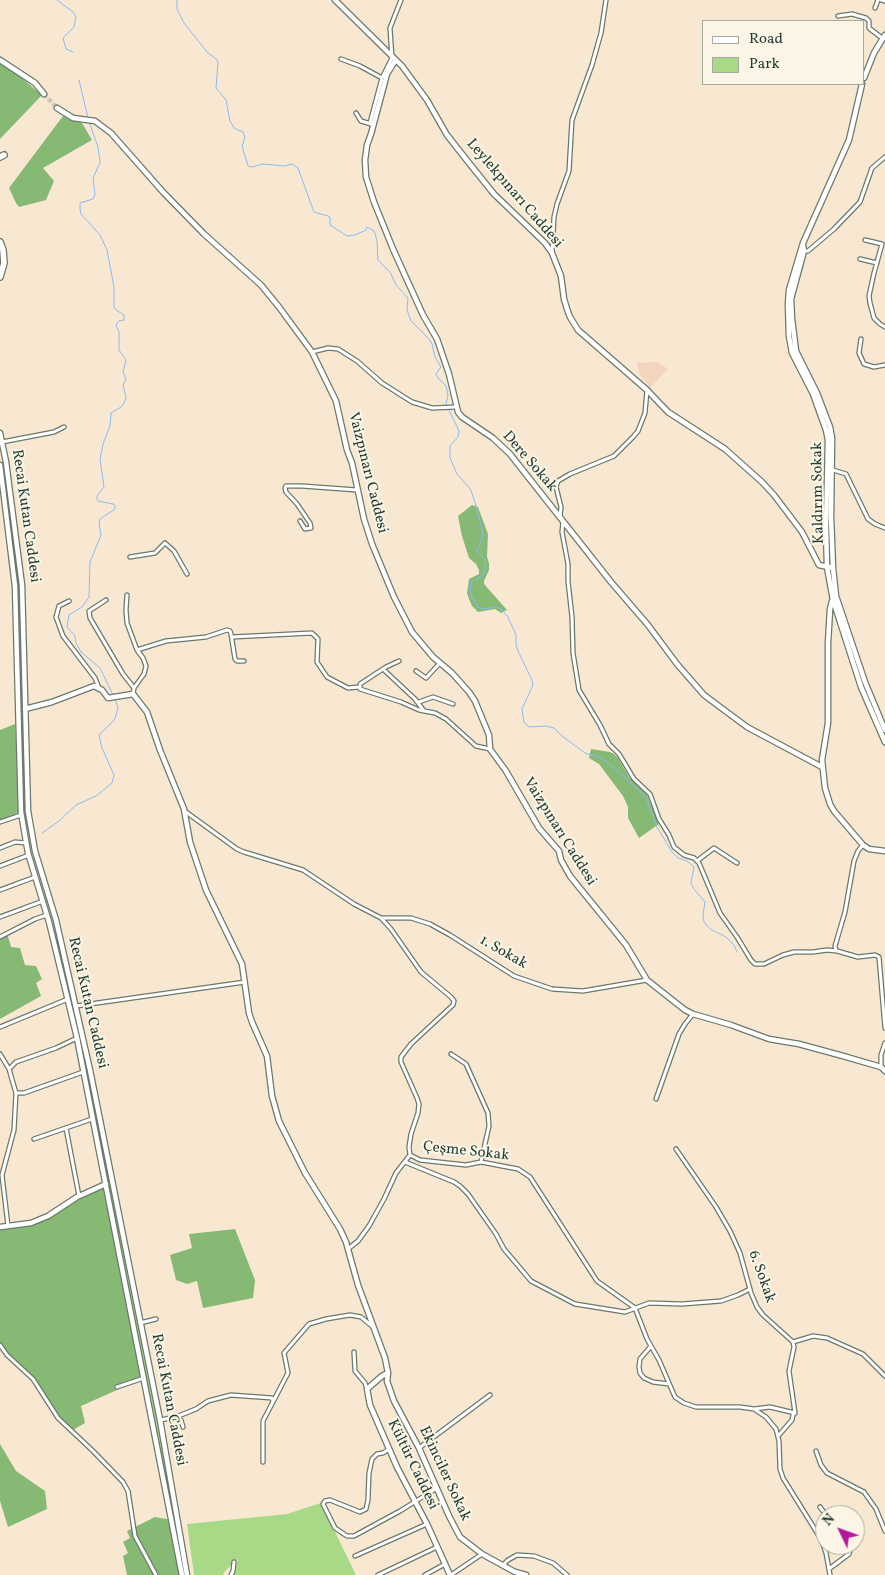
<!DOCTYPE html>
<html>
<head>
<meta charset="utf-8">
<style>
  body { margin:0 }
  #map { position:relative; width:885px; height:1575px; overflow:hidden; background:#f8e8d1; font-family:Vollkorn,serif }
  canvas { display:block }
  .legend { position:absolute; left:702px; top:20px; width:162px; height:65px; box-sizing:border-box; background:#fcf5e5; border:1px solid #a4ab9e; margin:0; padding:6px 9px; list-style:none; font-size:15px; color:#1f3d34 }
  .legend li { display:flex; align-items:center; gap:10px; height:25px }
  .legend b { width:25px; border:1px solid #a4ab9e }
  .north { position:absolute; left:815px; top:1505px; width:50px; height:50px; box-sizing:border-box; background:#fcf5e5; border:1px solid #a4ab9e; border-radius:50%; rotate:312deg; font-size:14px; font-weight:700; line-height:20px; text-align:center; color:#1f3d34 }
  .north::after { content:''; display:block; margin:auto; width:18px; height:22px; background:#b5179e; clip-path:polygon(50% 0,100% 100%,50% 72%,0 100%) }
</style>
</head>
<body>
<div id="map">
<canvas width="885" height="1575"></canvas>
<ul class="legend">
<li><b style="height:6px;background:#fff"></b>Road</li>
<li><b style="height:14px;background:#a8d987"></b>Park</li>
</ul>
<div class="north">N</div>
</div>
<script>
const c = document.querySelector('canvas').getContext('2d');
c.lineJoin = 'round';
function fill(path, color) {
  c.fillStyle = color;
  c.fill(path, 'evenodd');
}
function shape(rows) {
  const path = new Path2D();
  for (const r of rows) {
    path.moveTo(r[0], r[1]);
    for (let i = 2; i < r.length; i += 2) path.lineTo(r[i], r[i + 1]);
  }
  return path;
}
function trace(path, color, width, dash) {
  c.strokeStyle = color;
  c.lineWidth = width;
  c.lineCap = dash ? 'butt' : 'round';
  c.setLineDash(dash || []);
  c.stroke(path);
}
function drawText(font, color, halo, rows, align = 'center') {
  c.font = font + ' Vollkorn,serif';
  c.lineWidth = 4;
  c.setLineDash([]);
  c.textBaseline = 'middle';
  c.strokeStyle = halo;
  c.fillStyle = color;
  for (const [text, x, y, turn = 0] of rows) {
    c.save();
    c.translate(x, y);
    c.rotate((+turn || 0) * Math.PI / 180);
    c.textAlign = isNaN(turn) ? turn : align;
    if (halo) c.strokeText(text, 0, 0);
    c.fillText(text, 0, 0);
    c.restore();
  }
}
const built = shape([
  [658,362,668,369,650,388,639,374,637,363]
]);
const green = shape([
  [73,1007,76,1015,109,1180,106,1181,73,1014],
  [110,1187,163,1447,180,1538,177,1538,108,1188],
  [321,1503,356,1575,233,1575,238,1559,225,1571,223,1575,194,1575,187,1524,287,1514]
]);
const forest = shape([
  [0,60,42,95,0,139],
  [63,116,82,123,92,140,43,168,54,181,46,200,19,207,16,203,9,188],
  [472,505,478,507,488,534,487,557,489,563,489,570,484,581,484,584,507,610,501,613,495,609,478,612,472,606,469,599,467,593,469,579,479,574,479,570,476,564,469,558,462,536,458,516],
  [15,724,20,812,0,820,0,730],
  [591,749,610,752,614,754,618,758,629,777,647,795,659,824,639,838,628,818,628,807,623,796,599,764,589,758],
  [7,933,11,947,20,948,25,965,36,966,42,979,36,983,41,996,0,1019,0,937],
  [105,1185,144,1378,81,1406,85,1423,71,1431,38,1387,0,1344,0,1226,39,1219],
  [235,1229,255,1280,253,1298,203,1308,197,1281,187,1284,176,1280,170,1255,192,1248,189,1234],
  [0,1444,16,1471,45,1491,47,1509,8,1527,0,1501],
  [155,1517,172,1520,183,1575,127,1575,123,1556,128,1553,123,1542,130,1538,127,1531]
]);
const stream = shape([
  [57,0,73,12,76,17,74,27,63,38,66,49,73,52],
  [177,0,177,9,184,23,207,52,216,59,218,62,216,88,226,100,230,121,234,128,243,132,245,138,242,146,248,166,252,167,263,164,284,166,292,164,298,168,314,212,328,216,330,217,330,225,347,236,355,235,366,230,367,227,373,230,375,233,377,241,378,260,390,272,396,285,408,298,407,310,411,321,429,339,432,344,435,357,441,367,436,374,438,378,446,386,448,395,446,404,459,431,458,437,450,446,450,458,457,474,471,490,476,506,482,530,483,537,477,551,485,560,486,564,484,573,479,578,474,580,470,584,471,595,478,607,483,609,496,607,501,609,508,617,516,635,516,645,518,651,532,680,533,685,522,709,524,722,529,727,546,726,554,728,562,736,585,753,601,758,607,762,642,793,647,800,657,827,672,852,678,858,687,861,694,867,691,883,694,889,705,902,703,915,704,922,710,929,726,937,734,945,737,952],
  [79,80,88,118],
  [89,122,98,147,100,163,93,178,95,195,93,199,80,203,80,209,81,214,100,235,107,250,114,287,114,307,116,310,124,315,124,320,119,321,117,323,116,326,119,331,119,350,126,360,123,372,126,379,123,385,126,398,124,403,121,407,111,413,110,426,103,444,100,459,104,487,97,496,97,499,98,501,113,504,115,505,115,509,100,519,99,524,101,535,90,562,89,597,82,607,69,615,67,627,75,636,76,643,81,652,100,668,113,695],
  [42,833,59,821,76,805,96,796,112,783,114,775,102,748,99,735,115,719,118,708,115,699]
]);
const secondaryTunnel = shape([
  [44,94,57,108]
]);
const street = shape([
  [881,0,885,1],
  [875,8,878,0],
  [838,16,852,14,866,18,869,21,869,28,882,38],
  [341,59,360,66,382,78],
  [356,113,361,121,371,124],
  [370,123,382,78,392,58,390,28,401,0],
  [865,240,882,244,874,273,869,296,870,303,874,318,880,324,885,327],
  [803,251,808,251,834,229,860,202,872,168,885,157],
  [552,253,554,217,557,204,569,171,572,120,592,65,601,33,606,0],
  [860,259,877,263],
  [861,339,859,353,864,364,874,367,885,365],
  [312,352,328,348,338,349,357,361,382,383,412,402,432,408,456,407],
  [2,442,54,432,64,427],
  [830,469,846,474,868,519,875,524,885,528],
  [560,517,561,507,556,487,558,481,570,474,614,456,633,437,638,431,645,413,647,390],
  [300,521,305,529,311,528,310,523,297,504,286,492,285,488,286,486,302,486,357,490],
  [563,521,562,532,568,564,568,581,572,617,573,653,579,690,600,725,609,744,619,754,634,779,650,794,659,819,669,835,674,847,684,855,694,858,699,863,720,913,737,937,751,960,755,964,764,964,783,955,794,952,813,952,827,950,837,951,858,957,875,955,879,957,885,1028],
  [130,557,155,553,165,543,174,551,187,574],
  [127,595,126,610,127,623,137,650,143,658,146,666,144,674,134,688,133,694],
  [106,600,89,611,90,618,123,674,134,688],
  [69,601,59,606,56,617,63,636,95,678,99,688],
  [232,637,312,633,318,639,317,662,327,677,348,688,359,687],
  [137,650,166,641,206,637,227,630,230,631,231,634,235,659,237,661,244,661],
  [384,670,415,699,424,711,419,710,401,702,360,689,360,684,386,667,399,661],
  [416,671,426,678,439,664],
  [419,702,433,697,453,704],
  [424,711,435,713,446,719,476,746,490,749],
  [186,812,237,849,244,852,303,870,354,904,381,918,391,929,421,972,451,997,454,1001,453,1005,411,1044,401,1057,401,1062,417,1098,419,1104,418,1113,411,1134,409,1147,410,1155,420,1160,466,1165,481,1162,518,1169,530,1177,597,1281,635,1308,647,1339,659,1360,675,1397,684,1403,696,1407,740,1407,754,1409,766,1417,776,1429,779,1441,780,1469,783,1478,821,1539,826,1553,830,1575],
  [0,822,21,815],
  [0,848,15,842,26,843],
  [697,861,714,848,737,863],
  [0,866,29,855],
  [0,890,35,877],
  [0,917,43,901],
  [381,918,411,918,430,924,450,935,514,976,552,989,583,991,647,980],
  [0,937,35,919,47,915],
  [836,951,835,946,845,912,854,861,858,851,863,845],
  [76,1006,245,982],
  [0,1027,68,999],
  [0,1054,9,1069,16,1093,14,1130,2,1175,8,1226],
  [451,1054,466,1064,488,1113,489,1126,481,1162],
  [881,1067,881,1055,885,1043],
  [9,1069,16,1062,56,1048,77,1038],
  [16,1093,24,1093,83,1072],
  [656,1099,679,1034,685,1024,693,1014],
  [66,1128,79,1196],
  [34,1139,92,1119],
  [676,1149,716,1207,730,1231,740,1253,751,1293,757,1307,763,1315,793,1342,813,1336,827,1338,863,1354,885,1376],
  [405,1162,454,1182,460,1186,468,1194,496,1234,504,1249,531,1281,575,1304,625,1312,649,1303,682,1304,721,1301,738,1295,750,1289],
  [348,1249,358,1241,369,1226,384,1199,396,1173,410,1155],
  [140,1323,156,1319],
  [793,1342,794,1347,789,1371,795,1413],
  [0,1345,7,1355,33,1379,58,1418,93,1451,123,1482,128,1491,135,1536,156,1575],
  [651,1346,640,1359,639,1367,640,1373,644,1378,653,1382,669,1384],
  [354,1352,355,1371,365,1383,367,1389],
  [117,1387,144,1378],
  [754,1409,770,1407,795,1413,793,1415,792,1420,779,1435],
  [176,1417,196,1409,208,1401,231,1395,272,1398,273,1401],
  [160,1420,176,1417,181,1420,183,1427],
  [419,1448,490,1395],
  [389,1449,383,1453,377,1454,372,1459,369,1473,368,1500,366,1509,360,1512,330,1500,325,1501,323,1504,335,1528,347,1536,354,1536,400,1511,437,1488],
  [816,1451,821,1465,827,1473,864,1492,876,1509,885,1531],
  [263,1462,263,1421,288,1373,284,1353,309,1324,326,1319,350,1315,361,1317,373,1327],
  [820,1507,826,1515],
  [355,1556,427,1524],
  [503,1565,508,1560,517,1555,534,1556,553,1563,567,1575],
  [829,1569,849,1554,850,1551,847,1545],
  [231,1575,233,1571,234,1562],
  [378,1575,437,1547],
  [425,1575,445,1564],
  [451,1575,482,1554]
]);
const secondary = shape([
  [335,0,402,66,427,100,447,135,469,163,494,194,545,243,552,253,561,276,564,299,567,309,570,317,578,330,647,390,668,412,725,449,762,482,774,495,802,532,819,565,833,568],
  [0,60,35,83,44,94],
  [395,61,387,74,371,134,367,145,365,160,366,177,374,202,393,249,423,315,437,339,449,374,458,412,462,417,493,438,510,454,611,582,648,625,677,664,704,695,747,727,822,767],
  [864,78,874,53,885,35],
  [862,84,849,140,803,243,789,290,788,304,789,336,792,353,813,394,826,430,828,440,826,526,827,567,833,600,861,687,885,742],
  [57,108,73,118,95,121,111,133,163,192,204,234,261,285,279,307,312,352,336,401,347,450,352,463,364,519,372,544,394,597,412,632,433,657,452,673,469,692,475,701,489,735,490,749,506,771,539,828,559,851,561,860,570,876,626,945,647,980,685,1010,693,1014,731,1025,769,1039,799,1044,843,1056,881,1067,885,1071],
  [803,245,804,251,791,299,792,319,796,351,817,393,830,427,832,438,831,517,833,568,836,596,865,682,885,730],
  [0,433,6,462,22,585,28,811,35,851,56,920,90,1070,160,1420,187,1575],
  [0,465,15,586,21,812,28,853,49,922,77,1038,182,1575],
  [832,601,830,609,828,643,828,723,822,760,825,788,830,804,834,811,863,845,869,849,885,851],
  [25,709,52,702,94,686,102,690,108,698,133,694,147,712,160,750,184,809,190,842,206,890,242,964,249,1013,252,1022,267,1056,272,1096,279,1121,305,1173,340,1229,346,1242,358,1285,385,1358,388,1373,387,1381,394,1401,419,1448,449,1516,460,1537,482,1554,515,1572,526,1575],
  [0,1227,31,1223,48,1216,77,1197,106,1184],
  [388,1373,382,1376,367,1389,370,1405,397,1467,427,1524,450,1575]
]);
const highway = shape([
  [0,157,4,155],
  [0,242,3,250,4,263,0,277]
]);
const streetNames = [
  ["Leylekpınarı Caddesi",514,194,49],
  ["Dere Sokak",529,462,49],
  ["Vaizpınarı Caddesi",367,473,76],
  ["Kaldırım Sokak",819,493,-91],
  ["Recai Kutan Caddesi",25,516,82],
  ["Vaizpınarı Caddesi",559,832,58],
  ["1. Sokak",503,953,30],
  ["Recai Kutan Caddesi",87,1003,77],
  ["Çeşme Sokak",466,1152,6],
  ["6. Sokak",761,1277,70],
  ["Recai Kutan Caddesi",168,1400,79],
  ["Kültür Caddesi",412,1465,64],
  ["Ekinciler Sokak",444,1474,65]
];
fill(built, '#f3d4bf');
fill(green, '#a8d987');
fill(forest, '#86b974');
trace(stream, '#89baf5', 1);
trace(secondaryTunnel, '#cdc6b2', 4.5, [4.5, 2]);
trace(street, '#6b796b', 5.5);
trace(secondary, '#6b796b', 7);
trace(highway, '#6b796b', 8);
trace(street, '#fff', 3);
trace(secondary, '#fff', 4.5);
trace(highway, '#fff', 5.5);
drawText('15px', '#1f3d34', '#fcf5e5', streetNames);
</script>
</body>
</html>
